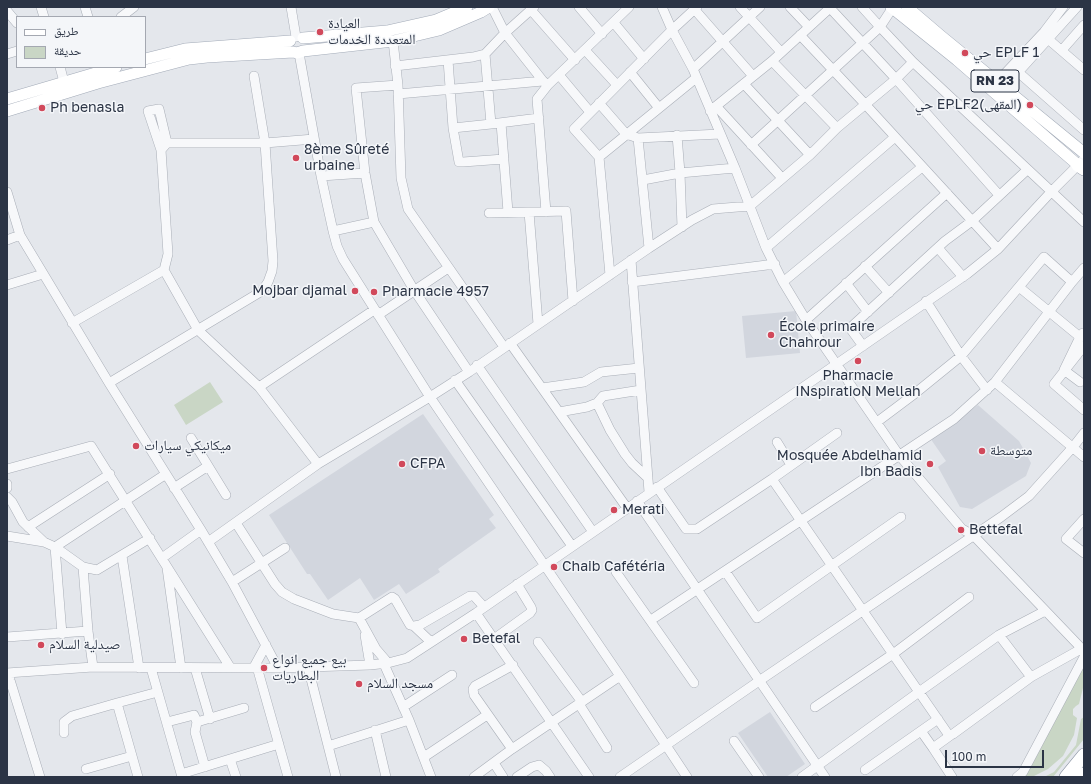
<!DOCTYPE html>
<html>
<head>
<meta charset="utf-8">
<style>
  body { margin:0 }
  #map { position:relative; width:1091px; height:784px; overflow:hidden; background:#e4e7ec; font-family:"Golos Text","Noto Naskh Arabic",sans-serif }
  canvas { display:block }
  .frame { position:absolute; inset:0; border:8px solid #2b3445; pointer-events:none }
  .legend { position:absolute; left:16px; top:16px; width:130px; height:52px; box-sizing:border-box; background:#f4f6f9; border:1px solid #a4a8b1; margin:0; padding:5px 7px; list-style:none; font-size:12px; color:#2b3445 }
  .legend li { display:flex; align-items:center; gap:8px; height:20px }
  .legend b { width:20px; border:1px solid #a4a8b1 }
  .scale { position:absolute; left:945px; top:750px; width:99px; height:18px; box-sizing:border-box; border:2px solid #2b3445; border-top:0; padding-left:5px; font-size:12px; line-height:14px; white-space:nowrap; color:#2b3445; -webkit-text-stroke:3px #f4f6f9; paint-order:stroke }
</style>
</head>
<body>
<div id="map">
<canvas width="1091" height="784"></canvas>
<div class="frame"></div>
<ul class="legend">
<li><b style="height:5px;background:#fff"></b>طريق</li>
<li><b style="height:11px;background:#c9d6c5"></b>حديقة</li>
</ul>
<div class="scale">100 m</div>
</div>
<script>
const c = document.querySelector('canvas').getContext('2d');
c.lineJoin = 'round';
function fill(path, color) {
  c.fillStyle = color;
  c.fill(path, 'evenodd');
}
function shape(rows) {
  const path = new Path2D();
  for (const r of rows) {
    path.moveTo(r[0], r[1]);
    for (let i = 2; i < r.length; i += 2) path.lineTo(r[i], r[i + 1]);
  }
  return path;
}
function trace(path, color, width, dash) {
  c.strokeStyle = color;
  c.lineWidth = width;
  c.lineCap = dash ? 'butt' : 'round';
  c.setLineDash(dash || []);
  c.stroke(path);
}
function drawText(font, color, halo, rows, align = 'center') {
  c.font = font + ' "Golos Text","Noto Naskh Arabic",sans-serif';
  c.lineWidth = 3;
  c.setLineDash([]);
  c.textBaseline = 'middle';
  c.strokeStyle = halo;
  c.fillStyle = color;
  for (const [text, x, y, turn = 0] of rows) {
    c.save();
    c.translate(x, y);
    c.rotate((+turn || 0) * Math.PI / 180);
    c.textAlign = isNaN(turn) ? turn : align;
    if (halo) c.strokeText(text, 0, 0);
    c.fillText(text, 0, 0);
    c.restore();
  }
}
const built = shape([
  [796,311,800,353,746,358,742,316],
  [978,405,1019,441,1031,463,1026,476,972,509,960,507,938,467,946,461,930,438],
  [423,414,494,515,489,519,496,528,438,569,440,572,406,594,399,584,374,600,360,578,328,600,310,574,307,574,269,515],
  [770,712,805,764,786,777,768,777,738,733]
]);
const green = shape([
  [210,382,223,402,186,425,174,405],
  [1082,665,1084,668,1084,684,1079,704,1076,706,1073,709,1073,715,1077,718,1074,735,1063,756,1048,769,1032,777,1021,777],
  [1084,717,1084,739,1053,777,1044,777,1054,772,1076,745,1081,719]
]);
const minor = shape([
  [41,7,44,17],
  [85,7,88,17],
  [291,7,296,37],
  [492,7,505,33,543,81,548,85,537,99,546,212],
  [579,7,602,34],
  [662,7,672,30,693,69,735,168,766,248,783,282,806,320,899,455,962,529,973,535,1084,651],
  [740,7,781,52],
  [790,7,809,27],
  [893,7,880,27,913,62,1084,222],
  [830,8,896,79,999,195],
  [531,10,575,60],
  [695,10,753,76],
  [7,11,17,23],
  [121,17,134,7],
  [614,23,644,59],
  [800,35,865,104,998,249],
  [1048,39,1084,70],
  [393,41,398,85,401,178,408,209,504,347],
  [585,50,617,85],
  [1062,50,1084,25],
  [299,53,321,176,333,231,337,246,343,259,430,397,620,676,687,777],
  [7,54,17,51],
  [485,54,491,124],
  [448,60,453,128,459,162,463,162,504,159],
  [772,61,837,128],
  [395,66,473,57,485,54,505,33,534,7],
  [60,67,64,82],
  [693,69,760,7],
  [630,72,659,108],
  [1018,72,1084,130],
  [559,75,590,112],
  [997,82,1044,32,1063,7],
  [744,84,810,155],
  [398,85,356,88,365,173,374,222,414,290,469,372],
  [548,85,629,7],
  [1004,88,1077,7],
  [398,94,543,81],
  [599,103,626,134,638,138,649,248],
  [716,106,782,178],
  [710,111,772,61,831,7],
  [501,123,508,212],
  [453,128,491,124,539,118],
  [677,135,680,173,682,227],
  [638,138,720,134],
  [167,143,265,143,254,76],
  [751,145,880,27,862,7],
  [161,150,167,143,159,109,148,111,161,150,168,254,164,270,198,330,259,387,318,464],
  [599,157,574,129,672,30,697,7],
  [321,176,365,173],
  [643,180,680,173,735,168],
  [7,192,20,235,109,383,201,530,232,582,278,668],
  [529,212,538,324],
  [489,213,566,211,573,301],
  [333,231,374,222],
  [7,240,20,235],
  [766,248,895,137],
  [938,248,963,277],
  [631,260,649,492],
  [865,266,889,293],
  [610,275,599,157,696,78],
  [632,282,775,264],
  [783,282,922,167],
  [846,283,868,312],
  [7,285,43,274],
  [1019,287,1080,337],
  [926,301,961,356,987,390],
  [378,315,448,268],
  [806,320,947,193],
  [72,323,164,270],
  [510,343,627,508],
  [863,346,850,328,945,241,972,221,1027,170],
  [1084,346,1054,384,1084,410],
  [477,365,593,532],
  [455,380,572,546],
  [995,382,1084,457],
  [1080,382,1064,370,1080,337,1083,333],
  [109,383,262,291,268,282,272,271,273,261,265,143,314,139],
  [259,387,374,310],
  [542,388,584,382,601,372,639,368],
  [597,403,610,430,625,454,632,463,648,478],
  [559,412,587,407,597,403,603,396,641,390],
  [877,422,913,395,961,356,1044,257,1072,282],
  [191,438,226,495],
  [777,442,791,465],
  [7,469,91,446,230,667],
  [772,479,948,734,951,735,953,734,1031,677,1081,649],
  [7,484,7,488],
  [657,487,686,529,697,529,772,479,837,433],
  [174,488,208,466],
  [7,497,12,502,23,522,44,542,55,547,83,567,97,570,150,538],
  [637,501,825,777],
  [1084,519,1066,539,1084,553],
  [236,523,275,584,282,592,294,599,333,614,359,618,376,649,388,663],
  [28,527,110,474],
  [7,536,44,542],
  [208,542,318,464,430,397,469,372,649,248,692,220,713,209,750,206,810,155,837,128,896,79,913,62],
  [122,556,139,668],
  [162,558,201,530],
  [83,567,88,631,93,667],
  [167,568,181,668],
  [725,571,757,618,901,517],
  [616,572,694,683],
  [232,582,285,548],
  [476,613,589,777],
  [359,618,392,597,395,599,410,625,414,626,420,625,470,596,474,596,484,607],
  [651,620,954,419,995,382,1072,282,1084,268],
  [414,626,431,642],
  [62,634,55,547,166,474],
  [365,635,370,665],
  [999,635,1031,677],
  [7,637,88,631],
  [494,639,530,613,532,610,531,607,517,584],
  [538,642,582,702],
  [384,664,409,720,431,777],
  [254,667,266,645],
  [257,667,288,777],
  [308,667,336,777],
  [151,668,182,777],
  [195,668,210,719],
  [7,673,93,667,278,668,370,665,388,663,407,658,476,613,967,274,998,249,1051,192,1084,159],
  [9,673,10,680,40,777],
  [579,704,607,748],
  [403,707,452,675],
  [815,707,893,654,969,597],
  [167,722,194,715,197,722,244,708],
  [197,722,195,732,205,767],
  [375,730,386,777],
  [921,731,933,748],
  [64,733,64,722,72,716,117,703],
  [951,735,933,748,952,777],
  [734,741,759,777],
  [328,746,409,720],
  [512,749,474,695,473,689,475,686,513,665],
  [424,757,487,715],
  [230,759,236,777],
  [494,763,503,777],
  [86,769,132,756],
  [865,770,938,719],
  [181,774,279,744],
  [138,777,117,703,158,692],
  [474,777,512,749,620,676],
  [517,777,532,767,539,765,546,771,550,777],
  [620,777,759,681,1001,517,1029,496,1073,447,1084,433],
  [802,777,919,692,999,635,1045,611],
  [1017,777,1023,772,1084,657]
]);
const major = shape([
  [891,7,957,60,1078,165],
  [907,7,941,36,1084,153],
  [303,38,387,31,436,20,467,7],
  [145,59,185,49,290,41],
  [7,99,116,67],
  [7,111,98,83,189,59,207,57,293,52,297,53,303,51,393,41,439,30,481,12,489,7]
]);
const highway = shape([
  [1078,165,1084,169],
  [1066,777,1084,755],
  [1081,777,1084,774]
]);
const markers = [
  [320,32,4,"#d1495b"],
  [965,53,4,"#d1495b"],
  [1030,105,4,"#d1495b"],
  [42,108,4,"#d1495b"],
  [296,158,4,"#d1495b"],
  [355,291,4,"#d1495b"],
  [374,292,4,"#d1495b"],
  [771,335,4,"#d1495b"],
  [858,361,4,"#d1495b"],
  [136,446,4,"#d1495b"],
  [982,451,4,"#d1495b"],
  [402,464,4,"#d1495b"],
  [930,464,4,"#d1495b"],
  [614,510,4,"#d1495b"],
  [961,530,4,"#d1495b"],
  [554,567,4,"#d1495b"],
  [464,639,4,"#d1495b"],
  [41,645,4,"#d1495b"],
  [264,668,4,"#d1495b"],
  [359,684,4,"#d1495b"]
];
const shields = [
  [995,81,48]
];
const shieldNames = [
  ["RN 23",995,81]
];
const poiNames = [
  ["العيادة",328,24],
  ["المتعددة الخدمات",328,40],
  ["حي EPLF 1",973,53],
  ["حي EPLF2(المقهى)",1022,105,"right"],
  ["Ph benasla",50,108],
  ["8ème Sûreté",304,150],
  ["urbaine",304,166],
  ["Mojbar djamal",347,291,"right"],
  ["Pharmacie 4957",382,292],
  ["École primaire",779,327],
  ["Chahrour",779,343],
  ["Pharmacie",858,376,"center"],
  ["INspiratioN Mellah",858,392,"center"],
  ["ميكانيكي سيارات",144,446],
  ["متوسطة",990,451],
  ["Mosquée Abdelhamid",922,456,"right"],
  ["Ibn Badis",922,472,"right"],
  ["CFPA",410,464],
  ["Merati",622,510],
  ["Bettefal",969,530],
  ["Chaib Cafétéria",562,567],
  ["Betefal",472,639],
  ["صيدلية السلام",49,645],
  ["بيع جميع انواع",272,660],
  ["البطاريات",272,676],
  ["مسجد السلام",367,684]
];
fill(built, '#d2d6de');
fill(green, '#c9d6c5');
trace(minor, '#a9aeb7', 10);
trace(major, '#a3abb8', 12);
trace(highway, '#8b94a3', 14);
trace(minor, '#f7f8fa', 9);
trace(major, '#fff', 11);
trace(highway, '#fff', 13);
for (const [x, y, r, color] of markers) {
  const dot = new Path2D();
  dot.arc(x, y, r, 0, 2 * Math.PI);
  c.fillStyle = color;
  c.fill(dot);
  trace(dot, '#f4f6f9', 1.5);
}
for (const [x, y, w] of shields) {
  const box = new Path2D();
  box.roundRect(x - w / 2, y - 11, w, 22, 3);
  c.fillStyle = '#f4f6f9';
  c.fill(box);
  trace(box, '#2b3445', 1);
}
drawText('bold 13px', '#2b3445', null, shieldNames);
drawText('14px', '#2b3445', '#f4f6f9', poiNames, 'left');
</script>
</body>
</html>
